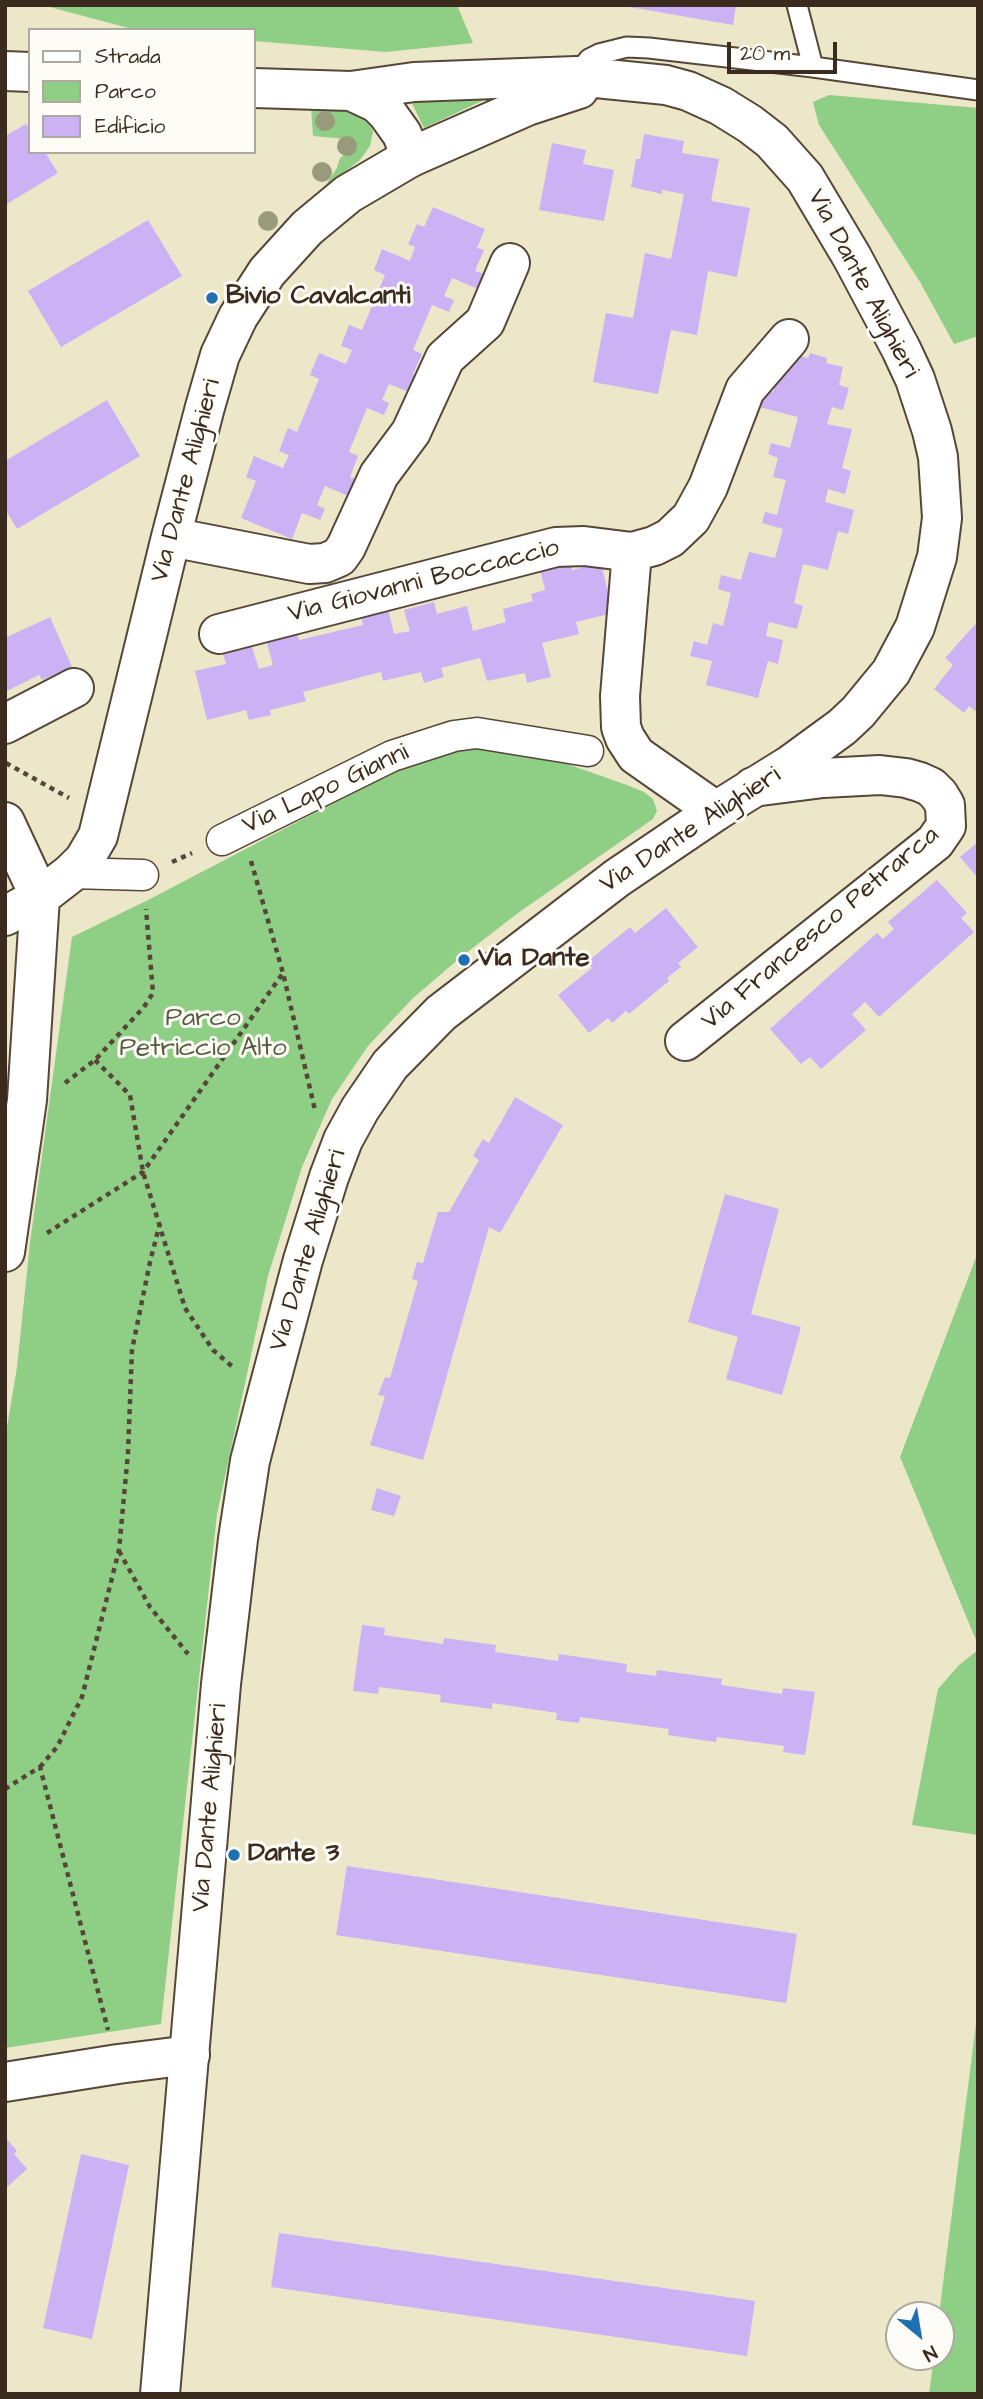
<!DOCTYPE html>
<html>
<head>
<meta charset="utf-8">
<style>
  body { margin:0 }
  #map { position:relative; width:983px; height:2399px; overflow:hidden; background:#ede7ca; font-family:"Architects Daughter",sans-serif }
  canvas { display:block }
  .frame { position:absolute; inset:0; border:7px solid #3b2a1e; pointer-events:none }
  .legend { position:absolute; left:28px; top:28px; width:228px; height:126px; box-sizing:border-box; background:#fdfcf7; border:2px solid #afa8a0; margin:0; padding:9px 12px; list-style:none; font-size:21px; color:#3b2a1e }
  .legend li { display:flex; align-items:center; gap:14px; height:35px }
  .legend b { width:35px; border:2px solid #afa8a0 }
  .north { position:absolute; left:885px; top:2301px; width:70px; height:70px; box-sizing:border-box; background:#fdfcf7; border:2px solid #afa8a0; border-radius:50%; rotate:150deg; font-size:19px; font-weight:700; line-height:28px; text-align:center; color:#3b2a1e }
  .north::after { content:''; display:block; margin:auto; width:24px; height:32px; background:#1f6fb2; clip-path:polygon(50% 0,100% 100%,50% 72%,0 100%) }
  .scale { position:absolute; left:727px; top:42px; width:110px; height:32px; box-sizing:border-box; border:4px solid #3b2a1e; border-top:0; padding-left:9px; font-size:21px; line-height:24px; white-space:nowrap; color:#3b2a1e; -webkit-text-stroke:5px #fdfcf7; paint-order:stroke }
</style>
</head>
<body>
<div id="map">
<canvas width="983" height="2399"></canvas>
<div class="frame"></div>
<ul class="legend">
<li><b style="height:9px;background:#fff"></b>Strada</li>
<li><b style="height:19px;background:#8ece85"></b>Parco</li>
<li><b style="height:19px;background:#ccb1f5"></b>Edificio</li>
</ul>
<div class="north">N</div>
<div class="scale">20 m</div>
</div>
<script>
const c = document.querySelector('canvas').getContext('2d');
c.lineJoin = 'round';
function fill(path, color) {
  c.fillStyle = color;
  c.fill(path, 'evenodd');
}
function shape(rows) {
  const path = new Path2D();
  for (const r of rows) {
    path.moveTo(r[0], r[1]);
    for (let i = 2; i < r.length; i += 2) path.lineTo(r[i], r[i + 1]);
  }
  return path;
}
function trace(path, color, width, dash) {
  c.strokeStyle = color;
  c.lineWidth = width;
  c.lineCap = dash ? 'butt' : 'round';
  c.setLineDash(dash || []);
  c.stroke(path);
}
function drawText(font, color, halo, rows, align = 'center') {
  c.font = font + ' "Architects Daughter",sans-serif';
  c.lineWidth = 6;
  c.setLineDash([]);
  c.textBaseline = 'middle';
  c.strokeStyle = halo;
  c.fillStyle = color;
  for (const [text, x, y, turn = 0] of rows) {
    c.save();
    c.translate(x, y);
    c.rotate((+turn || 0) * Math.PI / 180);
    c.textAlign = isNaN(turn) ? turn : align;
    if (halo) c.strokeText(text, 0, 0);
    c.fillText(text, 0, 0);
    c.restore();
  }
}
const green = shape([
  [42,5,457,5,473,43,386,52,254,41,254,30,136,30],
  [501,92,424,128,408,95],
  [829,95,978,108,978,336,954,344,920,282,819,125,813,102],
  [311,107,354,109,367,117,373,132,370,146,360,160,323,189,337,168,340,158,343,156,345,139,313,136],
  [476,748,556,760,627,785,644,792,653,799,657,811,653,819,518,913,461,957,413,998,368,1046,332,1099,302,1167,268,1276,217,1514,161,2024,5,2048,5,1439,17,1367,30,1243,72,937,150,899,412,762,439,753],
  [978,1252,978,1645,900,1457],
  [978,1650,978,1835,912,1825,938,1689,959,1665],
  [978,2008,978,2394,929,2394,934,2357,941,2357,941,2315,939,2315]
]);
const building = shape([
  [618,5,736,5,733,25],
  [26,124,30,129,30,152,45,152,58,173,5,205,5,136],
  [644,134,684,141,682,153,719,159,711,201,750,208,737,277,708,271,697,335,671,330,658,394,593,382,606,313,633,318,645,253,671,259,684,194,662,190,662,194,631,187,636,159,640,159],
  [552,143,586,150,583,164,614,170,604,221,539,210],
  [433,207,485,229,477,248,484,250,475,271,489,276,483,291,452,278,444,296,454,300,449,312,432,305,413,350,422,354,413,374,424,379,417,395,389,384,382,400,389,403,384,415,367,408,349,452,358,456,350,477,360,481,353,498,325,486,317,505,325,509,320,520,302,513,292,539,241,518,256,481,246,477,254,456,283,468,289,455,279,451,288,428,297,432,319,379,310,375,319,353,346,364,352,350,341,346,349,325,362,330,385,275,374,270,382,249,410,261,415,247,408,244,417,224,424,227],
  [148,220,182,276,61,347,28,291],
  [810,353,827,358,826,363,843,367,839,385,849,388,843,410,832,407,827,424,852,429,842,468,851,471,845,494,828,489,825,502,854,510,848,534,838,531,828,570,803,564,794,603,803,606,797,629,769,622,766,636,783,640,778,664,768,661,758,698,706,685,712,661,690,656,694,641,707,645,713,623,723,626,731,593,718,589,721,575,741,580,749,552,775,558,783,529,762,523,765,512,777,515,786,480,773,477,778,458,768,454,771,443,790,448,798,417,751,405,755,388,773,392,778,372,787,374,791,354,808,358],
  [107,400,140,456,17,529,5,509,5,461],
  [569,558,572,570,601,563,613,613,576,622,579,634,542,643,551,677,527,683,525,673,487,681,480,658,441,668,444,677,424,683,421,672,383,681,381,672,303,692,306,701,270,710,271,715,249,720,246,710,207,720,195,671,226,664,222,650,251,644,259,669,273,665,264,633,295,625,299,640,363,625,360,611,387,605,394,634,410,631,404,610,434,602,437,614,467,606,473,631,506,622,503,609,533,601,531,594,545,590,539,565],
  [50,617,72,667,42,680,39,675,5,692,5,638],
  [978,621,978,713,969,706,964,713,934,689,953,665,945,658],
  [978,842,978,878,960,857],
  [937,880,967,913,961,918,974,932,879,1017,865,1002,852,1014,866,1030,821,1069,810,1057,801,1064,770,1029,877,933,883,939,894,929,888,922],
  [666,908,698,947,678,963,681,967,667,978,669,981,629,1014,626,1011,612,1023,608,1018,589,1033,558,995,592,968,587,962,630,927,635,933],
  [515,1097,563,1125,500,1233,489,1227,423,1460,370,1445,385,1396,378,1395,385,1377,390,1378,418,1281,412,1279,417,1262,423,1263,438,1212,449,1212,479,1160,473,1156,483,1139,489,1143],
  [725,1194,779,1209,751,1314,801,1327,782,1395,726,1379,738,1337,688,1322],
  [377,1488,401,1496,394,1516,371,1510],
  [362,1625,385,1628,384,1635,443,1644,444,1638,496,1645,495,1652,558,1661,559,1654,627,1664,626,1672,656,1676,657,1670,722,1679,721,1685,782,1694,783,1688,815,1692,805,1755,783,1752,784,1746,717,1737,716,1742,668,1735,669,1729,580,1717,579,1723,556,1720,557,1713,492,1703,492,1709,440,1702,441,1695,379,1687,378,1694,353,1691],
  [347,1866,797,1934,786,2003,336,1935],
  [5,2137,17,2151,14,2154,27,2169,5,2189],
  [81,2154,129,2165,92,2339,43,2328],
  [279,2233,755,2301,747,2356,271,2287]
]);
const path = shape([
  [6,763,69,798],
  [251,861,283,973,315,1110],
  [172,862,192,853],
  [95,1060,130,1095,143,1172,185,1308,213,1350,234,1368],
  [65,1083,95,1060,144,1007,153,993,146,909],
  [47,1233,143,1172,283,973],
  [119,1551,150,1607,188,1654],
  [40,1767,57,1747,82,1697,119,1550,128,1453,132,1350,150,1262,160,1223],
  [5,1789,40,1767,108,2030]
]);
const service = shape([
  [797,5,813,67],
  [576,76,589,59,599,54,627,47,649,48,813,67,978,90]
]);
const pedestrian = shape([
  [222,840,392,756,454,736,477,733,588,751],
  [71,873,143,875]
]);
const minor = shape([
  [171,537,309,564,325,563,339,557,346,547,379,475,411,432,445,358,485,322,510,263],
  [632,552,620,696,621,727,625,738,636,755,716,811],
  [219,634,556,547,584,546,632,552,654,546,670,538,691,518,708,487,745,390,789,339],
  [5,724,74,688],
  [5,822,40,897,27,1100,5,1252],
  [5,916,40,897,71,873,84,860,98,836,171,537,205,407,220,355,238,317,267,272,307,228,348,194,411,157],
  [685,1041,935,842,946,826,945,805,939,795,931,787,920,782,906,778,880,775,823,778,753,787],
  [5,2082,118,2064,190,2055]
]);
const tertiary = shape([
  [5,71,30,72],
  [351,91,377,103,387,113,402,134,411,157,527,106,579,89],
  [160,2394,221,1684,238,1539,250,1461,267,1395,303,1260,329,1177,343,1140,360,1109,390,1065,441,1013,617,878,716,811,790,765,842,727,858,712,891,672,915,627,937,557,942,518,938,457,932,431,915,379,901,349,852,257,805,178,772,141,750,124,721,106,688,91,666,85,576,76,414,82,351,91,254,88]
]);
const trees = [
  [325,121],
  [347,146],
  [322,172],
  [268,221]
];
const markers = [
  [212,298,7,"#1f6fb2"],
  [464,960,7,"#1f6fb2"],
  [234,1855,7,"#1f6fb2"]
];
const streetNames = [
  ["Via Dante Alighieri",862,284,62],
  ["Via Dante Alighieri",187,481,-75],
  ["Via Giovanni Boccaccio",424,582,-14],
  ["Via Lapo Gianni",326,790,-25],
  ["Via Dante Alighieri",691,831,-33],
  ["Via Francesco Petrarca",821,929,-40],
  ["Via Dante Alighieri",309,1251,-73],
  ["Via Dante Alighieri",211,1808,-85]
];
const poiNames = [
  ["Bivio Cavalcanti",226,298],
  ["Via Dante",478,960],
  ["Dante 3",248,1855]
];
const parkNames = [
  ["Parco",203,1020],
  ["Petriccio Alto",203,1050]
];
fill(green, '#8ece85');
fill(building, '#ccb1f5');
trace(service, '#564638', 23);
trace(pedestrian, '#564638', 33);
trace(minor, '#564638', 42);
trace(tertiary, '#564638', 42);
trace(path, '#564638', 4.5, [5, 5]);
trace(service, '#fff', 19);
trace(pedestrian, '#fff', 30);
trace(minor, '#fff', 38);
trace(tertiary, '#fff', 38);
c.fillStyle = '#999a7c';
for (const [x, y] of trees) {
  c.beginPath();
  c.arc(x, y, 10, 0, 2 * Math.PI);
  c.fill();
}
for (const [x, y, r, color] of markers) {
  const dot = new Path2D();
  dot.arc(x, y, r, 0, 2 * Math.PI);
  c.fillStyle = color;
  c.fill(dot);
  trace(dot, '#fdfcf7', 2.5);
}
drawText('26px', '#3b2a1e', '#fdfcf7', streetNames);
drawText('bold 26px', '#3b2a1e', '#fdfcf7', poiNames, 'left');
drawText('26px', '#545b3d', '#fdfcf7', parkNames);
</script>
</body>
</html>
